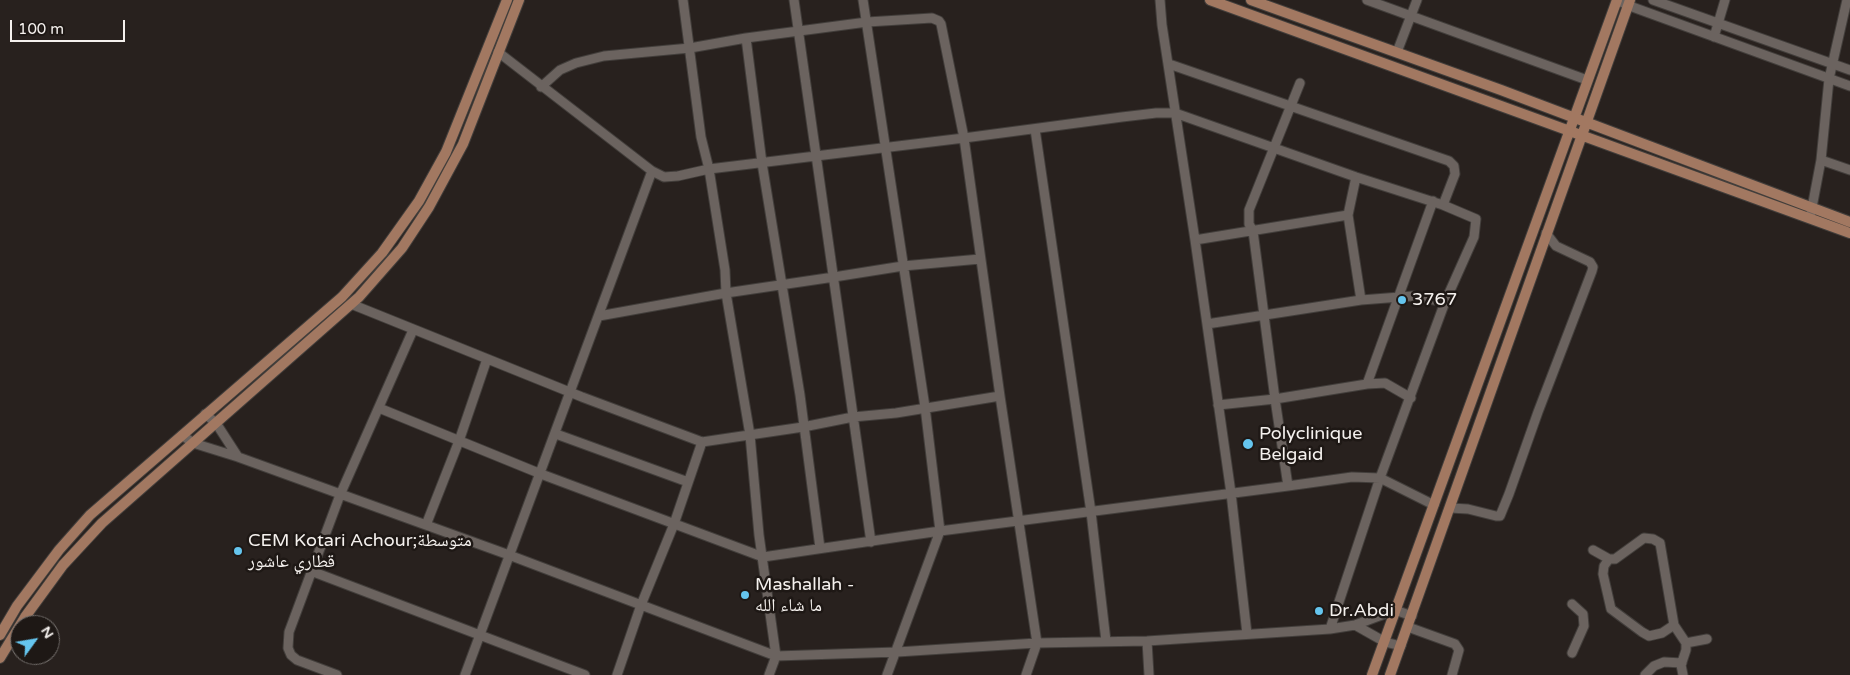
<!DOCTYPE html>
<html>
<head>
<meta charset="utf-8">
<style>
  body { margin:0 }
  #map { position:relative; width:1850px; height:675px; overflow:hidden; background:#28211e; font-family:"Varela Round",sans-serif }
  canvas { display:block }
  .north { position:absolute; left:10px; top:615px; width:50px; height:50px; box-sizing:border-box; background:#1e1815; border:1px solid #746f6c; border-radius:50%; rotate:58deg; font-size:14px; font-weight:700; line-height:20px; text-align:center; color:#f5f1ee }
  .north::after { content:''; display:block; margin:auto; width:18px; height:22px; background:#65c5ee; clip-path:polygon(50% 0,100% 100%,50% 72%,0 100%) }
  .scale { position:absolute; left:10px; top:20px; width:115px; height:22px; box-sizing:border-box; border:2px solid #f5f1ee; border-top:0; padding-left:6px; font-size:15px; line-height:18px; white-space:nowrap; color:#f5f1ee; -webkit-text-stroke:4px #1e1815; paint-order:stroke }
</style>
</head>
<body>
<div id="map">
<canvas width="1850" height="675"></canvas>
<div class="north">N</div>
<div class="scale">100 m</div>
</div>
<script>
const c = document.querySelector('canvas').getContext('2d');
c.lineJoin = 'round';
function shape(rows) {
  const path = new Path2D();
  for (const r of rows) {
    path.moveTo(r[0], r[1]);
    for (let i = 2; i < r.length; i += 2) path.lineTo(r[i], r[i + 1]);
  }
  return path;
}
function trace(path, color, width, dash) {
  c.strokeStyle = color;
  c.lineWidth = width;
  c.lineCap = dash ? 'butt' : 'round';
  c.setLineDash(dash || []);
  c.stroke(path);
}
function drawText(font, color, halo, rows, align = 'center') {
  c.font = font + ' "Varela Round","Noto Naskh Arabic",sans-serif';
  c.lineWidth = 5;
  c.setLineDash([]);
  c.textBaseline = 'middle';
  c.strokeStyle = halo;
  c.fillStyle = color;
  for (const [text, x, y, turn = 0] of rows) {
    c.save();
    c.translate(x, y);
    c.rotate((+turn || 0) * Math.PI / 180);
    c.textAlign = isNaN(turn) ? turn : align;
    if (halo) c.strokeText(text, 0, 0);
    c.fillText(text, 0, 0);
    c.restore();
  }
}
const minor = shape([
  [683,0,701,137,709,169,725,270,726,293,750,435,759,535,776,656,769,675],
  [794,0,871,542],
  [863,0,925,407,940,531,887,675],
  [1160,0,1162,25,1195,240,1231,493,1247,634],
  [1367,0,1587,80],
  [1617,0,1627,5,1850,86],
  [1653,0,1850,70],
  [1714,37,1725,0],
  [746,38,762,163,800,395,820,548],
  [498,52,652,171,664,177,678,176,709,169,964,138,1122,117,1156,113,1175,113,1356,177,1443,205,1476,219,1474,237,1445,302,1380,478,1330,629],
  [1397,52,1417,0],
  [1169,64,1449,161,1454,166,1455,174,1443,205],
  [541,87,560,70,576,63,604,56,690,48,746,38,867,22,932,18,939,21,941,24,964,138,1000,396,1037,643,1026,675],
  [1035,129,1091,512,1106,641],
  [1821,160,1850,170],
  [1356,177,1348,215,1361,300],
  [1810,218,1821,160,1829,79,1847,0],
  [1195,240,1348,215],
  [351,304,582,397,702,442,803,427,853,417,896,413,1000,396],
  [599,316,726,293,834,277,903,266,980,259],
  [1207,324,1361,300,1413,296,1445,302],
  [1367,384,1433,201],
  [1218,405,1275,399,1367,384,1385,383,1411,398],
  [379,408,541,474,763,557,940,531,1288,486,1352,477,1380,478,1434,505],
  [205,414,216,423,238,457],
  [556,434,688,482],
  [182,435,193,443,238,457,509,555,776,656,897,652,1037,643,1147,641,1330,629,1355,625,1395,610,1412,616],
  [1288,486,1275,399,1253,231,1249,224,1249,210,1300,83],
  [1450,508,1468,509,1496,516,1500,516,1509,494,1538,412,1592,271,1593,267,1590,262,1556,246,1546,233],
  [426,525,459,441,487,359],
  [1593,550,1609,559,1615,559,1644,538,1653,539,1660,543,1674,625,1686,643,1686,650,1681,665,1683,675],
  [1609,559,1604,566,1603,574,1611,609,1642,632,1649,636,1662,633,1674,625],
  [311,571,585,675],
  [1355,625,1385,642,1401,646],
  [1408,627,1455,644,1459,650,1452,675],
  [1147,641,1149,675],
  [1686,643,1707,639],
  [1572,653,1584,626,1583,614,1572,604],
  [337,675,297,660,291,655,288,648,289,632,340,495,413,330],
  [465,675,652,171],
  [617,675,641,605,674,524,702,442],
  [1645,675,1654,666,1664,662,1682,663]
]);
const major = shape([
  [1210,0,1850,233],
  [1251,0,1501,90,1850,222],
  [0,635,17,606,59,550,90,515,342,297,382,253,419,201,446,152,507,0],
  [0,658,25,617,63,565,102,523,359,297,402,248,429,207,463,144,519,0],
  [1372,675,1617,0],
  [1390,675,1630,0]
]);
const markers = [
  [1402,300,5,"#65c5ee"],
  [1248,444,6,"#65c5ee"],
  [238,551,5,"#65c5ee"],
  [745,595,5,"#65c5ee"],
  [1319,611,5,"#65c5ee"]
];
const poiNames = [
  ["3767",1412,300],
  ["Polyclinique",1259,434],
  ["Belgaid",1259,455],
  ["CEM Kotari Achour;متوسطة",248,541],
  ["قطاري عاشور",248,562],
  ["Mashallah -",755,585],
  ["ما شاء الله",755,606],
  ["Dr.Abdi",1329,611]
];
trace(minor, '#423e3b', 11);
trace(major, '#423e3b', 12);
trace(minor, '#6b635f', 9);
trace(major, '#a27861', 10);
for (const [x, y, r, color] of markers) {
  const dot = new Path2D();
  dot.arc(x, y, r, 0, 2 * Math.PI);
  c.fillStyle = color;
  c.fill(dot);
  trace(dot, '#1e1815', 2);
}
drawText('18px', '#f5f1ee', '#1e1815', poiNames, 'left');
</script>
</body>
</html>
